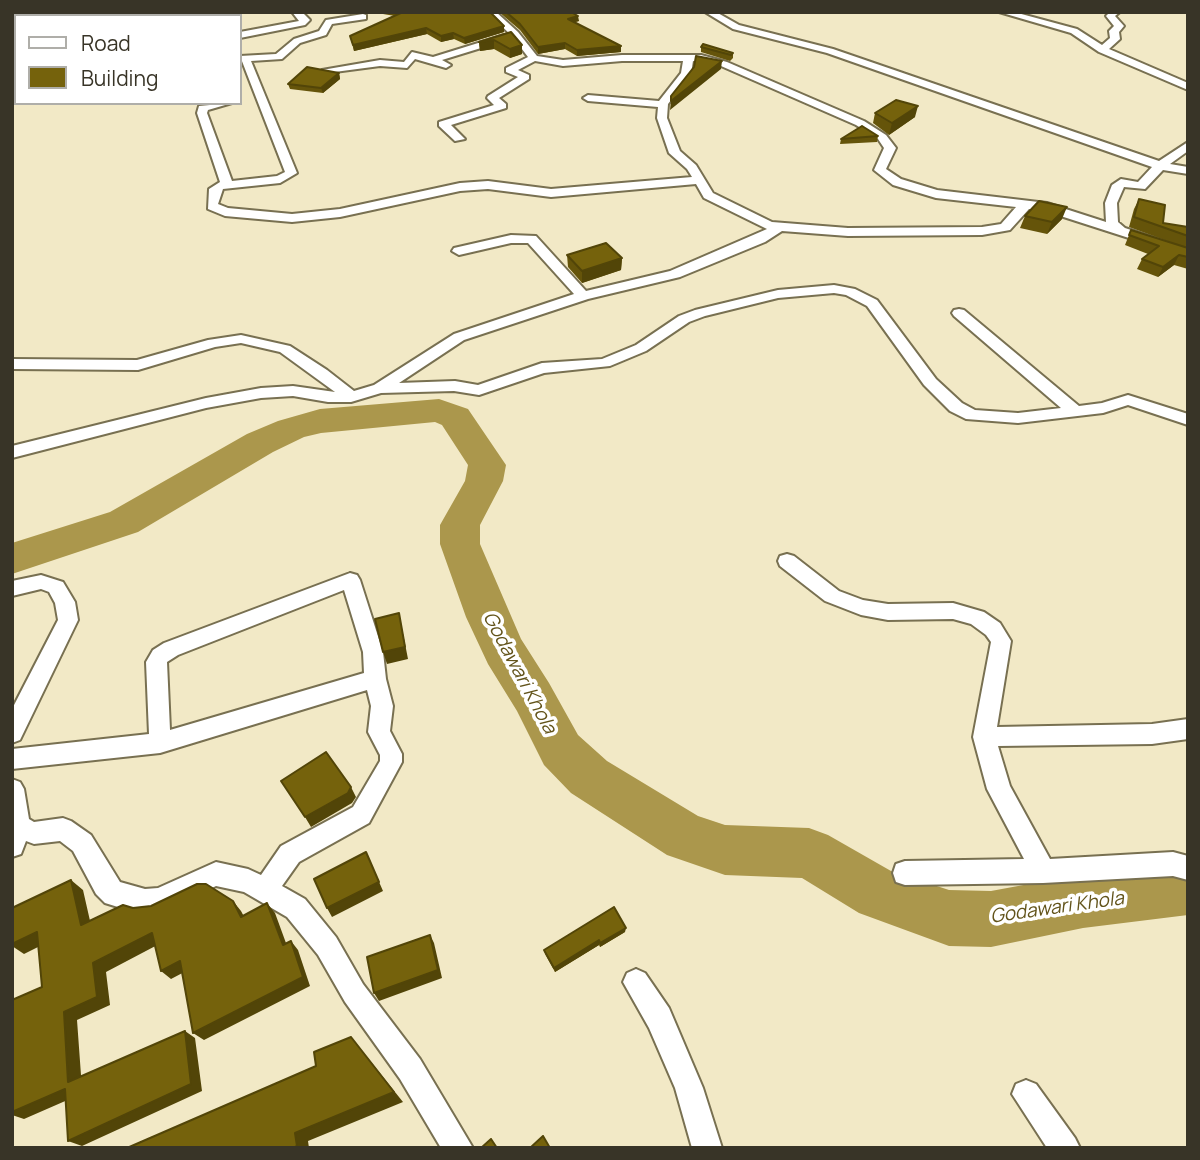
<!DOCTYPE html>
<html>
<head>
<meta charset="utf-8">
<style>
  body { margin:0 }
  #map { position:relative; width:1200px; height:1160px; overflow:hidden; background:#f2e9c6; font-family:Manrope,sans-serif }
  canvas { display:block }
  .frame { position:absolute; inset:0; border:14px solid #383427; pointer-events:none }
  .legend { position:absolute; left:14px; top:14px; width:228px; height:91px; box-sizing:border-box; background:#fff; border:2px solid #afaea9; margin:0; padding:9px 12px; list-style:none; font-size:21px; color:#383427 }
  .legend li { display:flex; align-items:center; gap:14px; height:35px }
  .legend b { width:35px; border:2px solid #afaea9 }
</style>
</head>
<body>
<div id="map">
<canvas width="1200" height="1160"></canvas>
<div class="frame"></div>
<ul class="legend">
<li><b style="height:9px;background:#fff"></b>Road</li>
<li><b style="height:19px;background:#75620c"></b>Building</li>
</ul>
</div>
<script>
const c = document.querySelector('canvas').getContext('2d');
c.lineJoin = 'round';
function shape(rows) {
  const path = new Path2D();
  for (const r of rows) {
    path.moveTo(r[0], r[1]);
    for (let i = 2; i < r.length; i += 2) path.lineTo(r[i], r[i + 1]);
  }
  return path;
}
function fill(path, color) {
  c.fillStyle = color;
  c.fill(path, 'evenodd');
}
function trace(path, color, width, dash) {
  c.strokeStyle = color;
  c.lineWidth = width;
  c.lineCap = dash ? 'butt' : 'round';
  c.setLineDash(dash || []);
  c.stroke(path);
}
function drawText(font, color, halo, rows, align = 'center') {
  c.font = font + ' Manrope,sans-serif';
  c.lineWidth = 7;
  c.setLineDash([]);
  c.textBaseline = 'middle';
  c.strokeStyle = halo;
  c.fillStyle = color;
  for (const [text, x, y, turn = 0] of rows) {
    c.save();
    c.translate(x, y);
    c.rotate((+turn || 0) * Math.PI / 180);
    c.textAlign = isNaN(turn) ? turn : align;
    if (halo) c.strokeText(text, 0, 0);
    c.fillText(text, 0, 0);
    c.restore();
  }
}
const river = shape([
  [439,399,468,409,506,465,503,481,480,525,480,544,521,639,549,683,578,735,607,761,698,816,725,825,809,828,828,835,891,871,949,890,991,891,1083,874,1188,861,1188,915,1083,928,991,947,949,946,859,913,802,878,725,875,667,855,571,793,544,765,517,711,488,664,466,617,440,544,440,525,465,481,468,465,442,425,435,422,321,433,304,437,273,452,138,532,12,574,12,543,110,512,247,434,278,421,320,409,439,399]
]);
const street = shape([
  [219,12,228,12,230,16,221,16,219,12],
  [292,12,302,12,310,20,305,25,240,38,240,32,299,21,292,12],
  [487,12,496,12,518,32,537,56,563,60,622,55,701,55,727,62,864,121,886,135,896,148,886,169,901,179,937,190,1047,203,1106,222,1105,203,1112,185,1121,179,1138,182,1152,167,827,53,733,29,705,12,716,12,739,25,833,49,1159,161,1188,142,1188,151,1170,164,1188,167,1188,174,1163,170,1145,189,1124,187,1117,203,1118,222,1125,228,1188,249,1188,257,1045,211,1029,209,1010,230,982,235,848,236,782,231,765,242,680,277,588,299,464,340,399,383,455,381,478,385,542,363,602,359,636,345,679,316,695,310,778,290,834,285,855,289,877,300,936,379,962,403,975,410,1018,413,1061,408,954,316,952,313,954,310,959,309,964,310,1079,406,1102,403,1128,395,1188,414,1188,425,1128,405,1103,413,1018,423,966,419,950,411,924,385,867,306,846,295,834,293,778,298,705,316,689,322,646,351,610,366,544,373,479,395,454,391,381,393,351,402,328,402,293,396,261,398,206,408,12,458,12,446,206,398,261,388,293,386,335,392,280,352,241,343,215,347,138,370,12,369,12,359,137,360,208,340,241,335,290,346,327,370,354,391,374,385,454,334,574,294,528,243,511,243,459,255,452,251,454,248,511,235,536,236,586,291,670,271,767,229,704,198,696,184,551,197,488,189,460,191,340,217,292,222,225,216,208,209,209,189,220,182,197,113,199,106,232,103,208,110,207,113,232,181,277,176,285,172,240,56,276,54,294,39,319,31,326,20,363,14,366,15,366,19,332,24,326,35,300,43,282,59,251,61,297,173,280,183,223,189,218,204,228,208,292,214,340,209,460,183,488,181,551,189,692,177,687,169,669,153,657,118,658,107,588,101,583,98,588,95,659,101,681,73,683,61,622,61,563,66,535,61,518,70,529,75,529,79,499,98,506,104,506,108,451,125,465,139,455,141,439,126,439,122,494,105,487,98,488,96,518,77,506,72,506,68,528,57,512,36,487,12],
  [693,61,721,66,856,125,878,139,884,148,874,170,893,185,936,198,1016,207,1001,224,982,227,848,228,772,222,713,193,696,165,680,151,667,118,668,104,691,74,693,61],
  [999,12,1014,12,1077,29,1102,45,1110,38,1109,31,1114,26,1106,16,1110,12,1120,12,1115,16,1124,26,1119,32,1120,39,1109,49,1188,83,1188,90,1099,52,1071,33,999,12],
  [504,35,507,36,507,40,442,60,451,65,446,68,415,59,407,68,380,66,327,73,322,70,380,60,404,62,412,52,433,57,504,35],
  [12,47,16,48,16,52,12,53,12,47],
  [12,80,16,80,16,86,12,86,12,80],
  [787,554,794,556,839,591,863,600,888,604,953,603,984,612,1000,623,1011,641,997,727,1152,724,1188,719,1188,739,1152,744,998,746,1010,786,1050,859,1173,852,1188,856,1188,880,1173,876,1043,883,905,885,896,882,893,873,896,864,905,861,1024,859,987,789,973,737,991,642,986,635,971,624,953,619,888,620,861,615,825,601,780,566,778,561,780,556,787,554],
  [350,573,357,575,360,580,383,652,386,679,393,706,390,731,402,754,402,762,369,823,299,862,282,886,305,899,336,937,363,984,420,1059,473,1148,441,1148,400,1079,345,1002,318,955,287,917,244,892,216,886,160,913,144,915,105,903,96,894,73,851,60,841,34,844,26,841,21,854,12,857,12,779,20,782,24,789,29,819,34,822,63,818,71,821,91,835,120,882,145,889,158,888,216,862,248,869,261,875,281,846,353,807,380,761,380,755,368,732,371,706,367,690,160,753,12,769,12,749,149,734,146,662,153,650,164,643,350,573],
  [344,590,363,652,364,673,170,730,167,662,178,655,344,590],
  [41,575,63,582,75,602,78,620,20,740,12,743,12,709,58,620,55,603,49,592,41,589,12,596,12,581,41,575],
  [636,969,645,973,669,1008,703,1088,722,1148,692,1148,675,1088,649,1028,623,982,627,973,636,969],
  [1026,1080,1036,1084,1075,1138,1080,1148,1047,1148,1012,1094,1016,1084,1026,1080]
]);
const wall = shape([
  [383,12,490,12,504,32,465,44,454,39,441,42,427,34,354,51,350,36,395,16,383,14],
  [499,12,571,12,579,21,575,22,621,52,577,56,565,49,538,54,520,30],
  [511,32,522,54,510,58,494,49,480,51,479,42],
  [701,47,733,53,733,58,730,61,701,52],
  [339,73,340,79,323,93,290,89,288,84],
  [875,113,915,117,889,135,873,123],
  [878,136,877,142,840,144,841,139],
  [1139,199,1163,223,1188,227,1188,269,1174,265,1158,277,1137,269,1142,259,1148,254,1125,245,1131,230,1187,248,1129,227,1134,209],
  [1025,216,1062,219,1047,234,1020,228],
  [567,255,622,258,621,270,582,283,568,267],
  [625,932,600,947,599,945,555,972,545,954,544,950]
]);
const shadedWall = shape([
  [578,16,579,21,568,24,568,19],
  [504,26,504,32,465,44,464,38],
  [426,28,427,34,354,51,353,45],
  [453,33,454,39,441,42,441,36],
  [494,40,494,49,480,51,479,42],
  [565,43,565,49,538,54,538,47],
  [522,45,522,54,510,58,510,49],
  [621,46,621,52,577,56,577,50],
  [722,61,721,69,670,110,671,101],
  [339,73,340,79,323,93,321,88],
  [918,106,915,117,889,135,892,123],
  [1067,207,1062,219,1047,234,1052,222],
  [1179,255,1174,265,1158,277,1163,267],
  [622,258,621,270,582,283,582,271],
  [399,613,408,659,387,664,383,652],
  [351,787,356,797,352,803,311,827,305,817],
  [366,852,383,891,332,917,327,908],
  [71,880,83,890,93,934,81,925],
  [233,901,241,911,249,926,241,917],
  [267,903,275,913,290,954,283,945],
  [626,928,625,932,600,947,600,943],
  [37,932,50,941,24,954,12,946,12,944],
  [152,933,163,942,106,972,110,1005,77,1020,82,1089,68,1082,64,1012,93,963],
  [430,935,434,943,442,978,379,1001,374,993],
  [599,940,599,945,555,972,554,968],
  [291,941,298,950,310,986,204,1040,193,1033],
  [180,961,190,969,171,979,161,971],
  [185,1031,195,1038,202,1091,82,1146,68,1141],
  [351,1037,403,1102,308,1141,309,1148,293,1148,295,1133],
  [65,1089,79,1095,24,1119,12,1115,12,1112]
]);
const building = shape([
  [403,12,490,12,504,26,464,38,453,33,441,36,426,28,353,45,350,36,403,12],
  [506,12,571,12,578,16,568,19,621,46,577,50,565,43,538,47,520,24,506,12],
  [511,32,522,45,510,49,494,40,479,42,511,32],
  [703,44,733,53,731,55,701,47,703,44],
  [696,56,722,61,671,101,671,96,694,67,696,56],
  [307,67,339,73,321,88,288,84,307,67],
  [896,100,918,106,892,123,875,113,896,100],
  [862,126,878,136,841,139,862,126],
  [1139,199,1165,205,1163,223,1188,227,1188,236,1134,217,1139,199],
  [1039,201,1067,207,1052,222,1025,216,1039,201],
  [1131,230,1188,248,1188,257,1179,255,1163,267,1142,259,1159,246,1129,235,1131,230],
  [606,243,622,258,582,271,567,255,606,243],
  [399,613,405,647,383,652,375,619,399,613],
  [326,752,351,787,348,793,305,817,281,781,326,752],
  [366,852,379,882,327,908,314,879,366,852],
  [71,880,81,925,123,905,133,908,151,906,197,884,206,884,233,901,241,917,267,903,283,945,291,941,303,977,193,1033,180,961,161,971,152,933,93,963,97,997,64,1012,68,1082,185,1031,191,1084,68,1141,65,1089,12,1112,12,1000,42,987,37,932,12,944,12,908,71,880],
  [614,907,626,928,600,943,599,940,554,968,544,950,614,907],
  [430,935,438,970,374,993,367,957,430,935],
  [351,1037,394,1092,295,1133,297,1146,293,1148,127,1148,316,1066,314,1052,351,1037],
  [543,1136,550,1148,530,1148,543,1136],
  [491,1139,497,1148,481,1148,491,1139]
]);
const waterNames = [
  ["Godawari Khola",519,673,62],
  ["Godawari Khola",1057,908,-8]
];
fill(river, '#ab974c');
trace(street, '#787051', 4);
fill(street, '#fff');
fill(wall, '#65540a');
fill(shadedWall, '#524508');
fill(building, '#75620c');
trace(building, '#524508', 2);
drawText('italic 19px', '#62531a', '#fff', waterNames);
</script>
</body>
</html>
